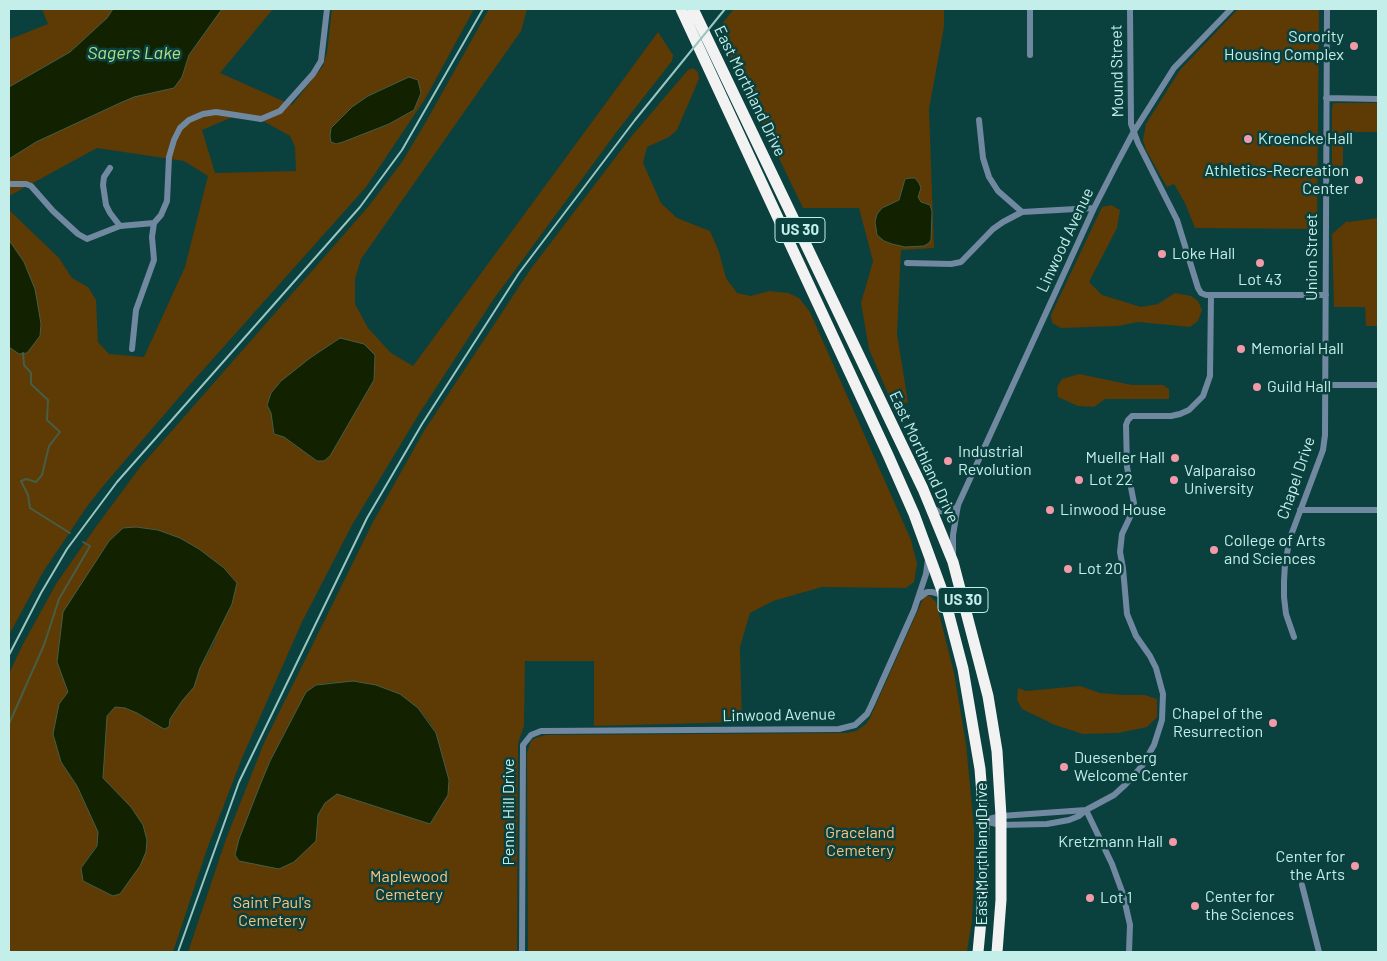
<!DOCTYPE html>
<html>
<head>
<meta charset="utf-8">
<style>
  body { margin:0 }
  #map { position:relative; width:1387px; height:961px; overflow:hidden; background:#0a403e; font-family:Barlow,sans-serif }
  canvas { display:block }
  .frame { position:absolute; inset:0; border:10px solid #c3eeea; pointer-events:none }
</style>
</head>
<body>
<div id="map">
<canvas width="1387" height="961"></canvas>
<div class="frame"></div>
</div>
<script>
const c = document.querySelector('canvas').getContext('2d');
c.lineJoin = 'round';
function fill(path, color) {
  c.fillStyle = color;
  c.fill(path, 'evenodd');
}
function shape(rows) {
  const path = new Path2D();
  for (const r of rows) {
    path.moveTo(r[0], r[1]);
    for (let i = 2; i < r.length; i += 2) path.lineTo(r[i], r[i + 1]);
  }
  return path;
}
function trace(path, color, width, dash) {
  c.strokeStyle = color;
  c.lineWidth = width;
  c.lineCap = dash ? 'butt' : 'round';
  c.setLineDash(dash || []);
  c.stroke(path);
}
function drawText(font, color, halo, rows, align = 'center') {
  c.font = font + ' Barlow,sans-serif';
  c.lineWidth = 5;
  c.setLineDash([]);
  c.textBaseline = 'middle';
  c.strokeStyle = halo;
  c.fillStyle = color;
  for (const [text, x, y, turn = 0] of rows) {
    c.save();
    c.translate(x, y);
    c.rotate((+turn || 0) * Math.PI / 180);
    c.textAlign = isNaN(turn) ? turn : align;
    if (halo) c.strokeText(text, 0, 0);
    c.fillText(text, 0, 0);
    c.restore();
  }
}
const green = shape([
  [42,9,113,9,107,18,70,52,9,87,9,37,10,39,48,24],
  [222,9,273,9,220,73,292,105,323,66,327,53,332,9,474,9,425,99,366,187,187,388,104,485,88,505,43,572,9,635,9,347,19,354,41,324,35,289,29,275,24,262,9,240,9,210,59,258,72,278,88,287,96,300,98,342,109,354,144,357,185,267,208,176,184,161,97,148,9,196,9,159,36,142,120,103,134,97,174,88,182,77,189,55],
  [409,77,421,93,414,110,389,124,343,142,339,119,368,96],
  [233,117,265,122,290,136,295,147,296,171,215,173,202,130],
  [489,9,527,9,521,31,361,259,355,279,355,304,368,328,391,353,413,366,658,32,673,55,672,61,618,130,493,300,419,414,352,525,302,622,242,758,207,849,173,952,9,952,9,674,22,646,56,584,95,528,141,466,368,207,402,162,427,120],
  [340,338,375,355,374,380,330,456,324,461,317,461,284,437,274,434,271,413,310,358],
  [136,527,158,530,180,538,199,549,224,568,237,583,213,645,200,668,194,687,182,701,170,719,169,727,164,729,137,713,125,708,115,707,107,716,102,778,131,807,143,825,113,896,83,881,81,868,97,845,98,832,77,786,61,762,53,734,59,704,68,692,57,662],
  [734,9,944,9,944,27,929,109,934,248,901,250,897,334,908,402,894,408,869,349,861,303,873,261,859,208,803,208,717,30],
  [905,179,921,202,926,203,932,218,931,240,924,246,905,247,892,244,884,241,882,208,899,200],
  [1238,9,1319,9,1317,229,1195,228,1185,203,1174,184,1167,187,1146,150,1143,140,1146,124,1180,70],
  [693,68,698,72,699,79,677,130,669,137,647,147,643,163,661,203,677,218,710,231,719,252,726,278,737,293,751,296,769,291,788,293,799,298,810,312,911,540,917,564,914,582,906,588,822,587,773,601,750,613,740,647,742,722,594,726,594,661,525,661,524,726,518,743,517,952,188,952,226,839,264,743,373,522,424,431,530,270,631,137,688,70],
  [332,682,418,708,428,720,436,733,449,780,430,824,337,794,325,803,318,815,248,817,270,761,306,692,316,685],
  [1335,103,1378,103,1378,132,1343,132,1343,166,1339,166,1339,168,1332,168,1332,109,1333,104],
  [1111,205,1120,210,1117,228,1089,282,1102,295,1141,307,1158,304,1175,293,1191,296,1198,301,1202,310,1198,321,1190,327,1138,322,1118,326,1061,328,1052,323,1051,315,1102,207],
  [1378,218,1378,326,1366,326,1365,307,1334,307,1332,234,1347,221,1348,222],
  [1079,374,1132,385,1163,385,1169,389,1169,399,1105,399,1094,407,1078,406,1058,397,1057,387,1062,379],
  [926,596,930,596,936,602,954,673,966,744,974,828,974,879,972,920,967,952,528,952,527,753,531,741,535,738,546,735,847,733,856,731,866,724,870,718,923,599],
  [1080,686,1100,693,1125,695,1145,695,1157,699,1157,717,1147,727,1118,733,1083,734,1055,725,1022,709,1017,700,1018,688,1026,691]
]);
const water = shape([
  [113,9,222,9,189,55,182,77,174,88,134,97,120,103,36,142,9,159,9,87,70,52,107,18,113,9],
  [409,77,418,80,421,93,414,110,389,124,343,142,336,144,331,142,330,136,331,128,352,107,368,96,409,77],
  [910,178,915,178,919,183,921,188,918,197,921,202,930,205,932,211,931,240,929,243,924,246,905,247,892,244,884,241,877,235,875,222,877,214,882,208,899,200,905,179,910,178],
  [9,240,24,262,35,289,38,306,41,324,40,336,27,353,19,354,9,347,9,240],
  [340,338,364,344,375,355,374,380,330,456,324,461,317,461,284,437,274,434,271,413,267,405,271,393,281,381,310,358,340,338],
  [136,527,158,530,180,538,199,549,224,568,237,583,232,604,200,668,194,687,182,701,170,719,169,727,164,729,137,713,125,708,115,707,107,716,103,778,131,807,143,825,147,840,146,852,140,866,120,894,113,896,83,881,81,868,97,846,98,832,77,786,61,762,53,734,59,704,68,692,57,662,63,612,109,541,123,528,136,527],
  [353,681,376,685,400,694,418,708,436,733,449,780,448,795,430,824,337,794,325,803,318,815,316,841,294,862,279,869,239,861,235,855,239,839,260,785,270,761,306,692,316,685,353,681]
]);
const stream = shape([
  [23,353,24,365,31,373,31,384,48,400,47,420,60,432,49,446,42,475,36,482,26,479,21,481,28,495,30,508,70,533],
  [9,724,44,645,59,599,90,546,83,542]
]);
const street = shape([
  [1130,9,1131,124,1138,143,1177,220,1198,288,1201,293,1206,295,1326,295],
  [1030,55,1030,9],
  [1326,98,1378,99],
  [979,120,983,158,989,177,998,191,1022,212],
  [110,168,104,177,103,185,106,205,110,213,120,226],
  [9,184,26,184,31,186,53,211,78,234,87,239,120,226,154,223],
  [907,263,951,264,961,262,993,229,1003,222,1022,212,1094,208],
  [132,349,136,310,154,260,152,237,154,223,161,215,167,201,169,157,174,140,180,128,189,120,203,114,216,112,261,119,280,111,313,74,321,61,327,9],
  [1326,385,1378,385],
  [931,507,938,511,949,512,958,506],
  [1300,510,1378,510],
  [953,555,953,535,958,505,1094,208,1116,165,1133,133,1174,68,1231,9],
  [919,598,927,592,932,592,943,595],
  [1294,637,1286,614,1284,597,1284,581,1285,564,1290,538,1323,450,1325,435,1327,9],
  [1086,810,1112,864,1123,894,1130,925,1129,952],
  [985,820,1001,816,1086,810],
  [984,821,1001,825,1047,824,1069,820,1079,816,1086,810,1114,795,1125,785,1142,766,1154,745,1162,720,1163,694,1156,668,1150,656,1136,636,1127,614,1123,568,1120,552,1122,534,1130,517,1134,503,1127,467,1126,425,1128,420,1132,416,1171,416,1180,414,1189,410,1203,396,1210,376,1211,295],
  [1302,885,1319,952],
  [522,952,523,745,531,735,541,731,839,729,855,725,867,714,871,706,914,610,926,574,928,559]
]);
const highway = shape([
  [681,9,888,455,914,514,944,596,963,669,980,769,984,821,982,910,978,952],
  [693,9,923,489,953,562,988,696,997,751,1001,816,1001,900,997,952]
]);
const rail = shape([
  [9,655,41,593,67,549,117,482,360,207,402,150,483,9],
  [178,952,239,782,367,518,422,424,519,273,635,120,725,9]
]);
const markers = [
  [1354,46,5,"#f39aa8"],
  [1248,139,5,"#f39aa8"],
  [1359,180,5,"#f39aa8"],
  [1162,254,5,"#f39aa8"],
  [1260,263,5,"#f39aa8"],
  [1241,349,5,"#f39aa8"],
  [1257,387,5,"#f39aa8"],
  [1175,458,5,"#f39aa8"],
  [948,461,5,"#f39aa8"],
  [1079,480,5,"#f39aa8"],
  [1174,480,5,"#f39aa8"],
  [1050,510,5,"#f39aa8"],
  [1214,550,5,"#f39aa8"],
  [1068,569,5,"#f39aa8"],
  [1273,723,5,"#f39aa8"],
  [1064,767,5,"#f39aa8"],
  [1173,842,5,"#f39aa8"],
  [1355,866,5,"#f39aa8"],
  [1090,898,5,"#f39aa8"],
  [1195,906,5,"#f39aa8"]
];
const shields = [
  [800,230,50],
  [963,600,50]
];
const shieldNames = [
  ["US 30",800,230],
  ["US 30",963,600]
];
const poiNames = [
  ["Sorority",1344,37,"right"],
  ["Housing Complex",1344,55,"right"],
  ["Kroencke Hall",1258,139],
  ["Athletics-Recreation",1349,171,"right"],
  ["Center",1349,189,"right"],
  ["Loke Hall",1172,254],
  ["Lot 43",1260,280,"center"],
  ["Memorial Hall",1251,349],
  ["Guild Hall",1267,387],
  ["Industrial",958,452],
  ["Revolution",958,470],
  ["Mueller Hall",1165,458,"right"],
  ["Valparaiso",1184,471],
  ["University",1184,489],
  ["Lot 22",1089,480],
  ["Linwood House",1060,510],
  ["College of Arts",1224,541],
  ["and Sciences",1224,559],
  ["Lot 20",1078,569],
  ["Chapel of the",1263,714,"right"],
  ["Resurrection",1263,732,"right"],
  ["Duesenberg",1074,758],
  ["Welcome Center",1074,776],
  ["Kretzmann Hall",1163,842,"right"],
  ["Center for",1345,857,"right"],
  ["the Arts",1345,875,"right"],
  ["Center for",1205,897],
  ["the Sciences",1205,915],
  ["Lot 1",1100,898]
];
const streetNames = [
  ["Mound Street",1117,71,-91],
  ["East Morthland Drive",750,91,64],
  ["Linwood Avenue",1065,240,-65],
  ["Union Street",1312,257,-90],
  ["East Morthland Drive",924,457,65],
  ["Chapel Drive",1296,478,-71],
  ["Linwood Avenue",779,715,-1],
  ["Penna Hill Drive",509,812,-90],
  ["East Morthland Drive",982,854,-90]
];
const parkNames = [
  ["Graceland",860,833],
  ["Cemetery",860,851],
  ["Maplewood",409,877],
  ["Cemetery",409,895],
  ["Saint Paul's",272,903],
  ["Cemetery",272,921]
];
const waterNames = [
  ["Sagers Lake",134,53]
];
fill(green, '#5e3a04');
fill(water, '#122100');
trace(water, '#475e46', 1);
trace(stream, '#475e46', 2);
trace(street, '#7188a1', 6);
trace(highway, '#f2f2f2', 11);
trace(rail, '#98c6c2', 2);
for (const [x, y, r, color] of markers) {
  const dot = new Path2D();
  dot.arc(x, y, r, 0, 2 * Math.PI);
  c.fillStyle = color;
  c.fill(dot);
  trace(dot, '#0a403e', 2);
}
for (const [x, y, w] of shields) {
  const box = new Path2D();
  box.roundRect(x - w / 2, y - 12.5, w, 25, 4);
  c.fillStyle = '#0a403e';
  c.fill(box);
  trace(box, '#c3eeea', 1);
}
drawText('bold 15px', '#c3eeea', null, shieldNames);
drawText('16px', '#c3eeea', '#0a403e', poiNames, 'left');
drawText('16px', '#c3eeea', '#0a403e', streetNames);
drawText('16px', '#fcc380', '#0a403e', parkNames);
drawText('italic 18px', '#b2e080', '#0a403e', waterNames);
</script>
</body>
</html>
